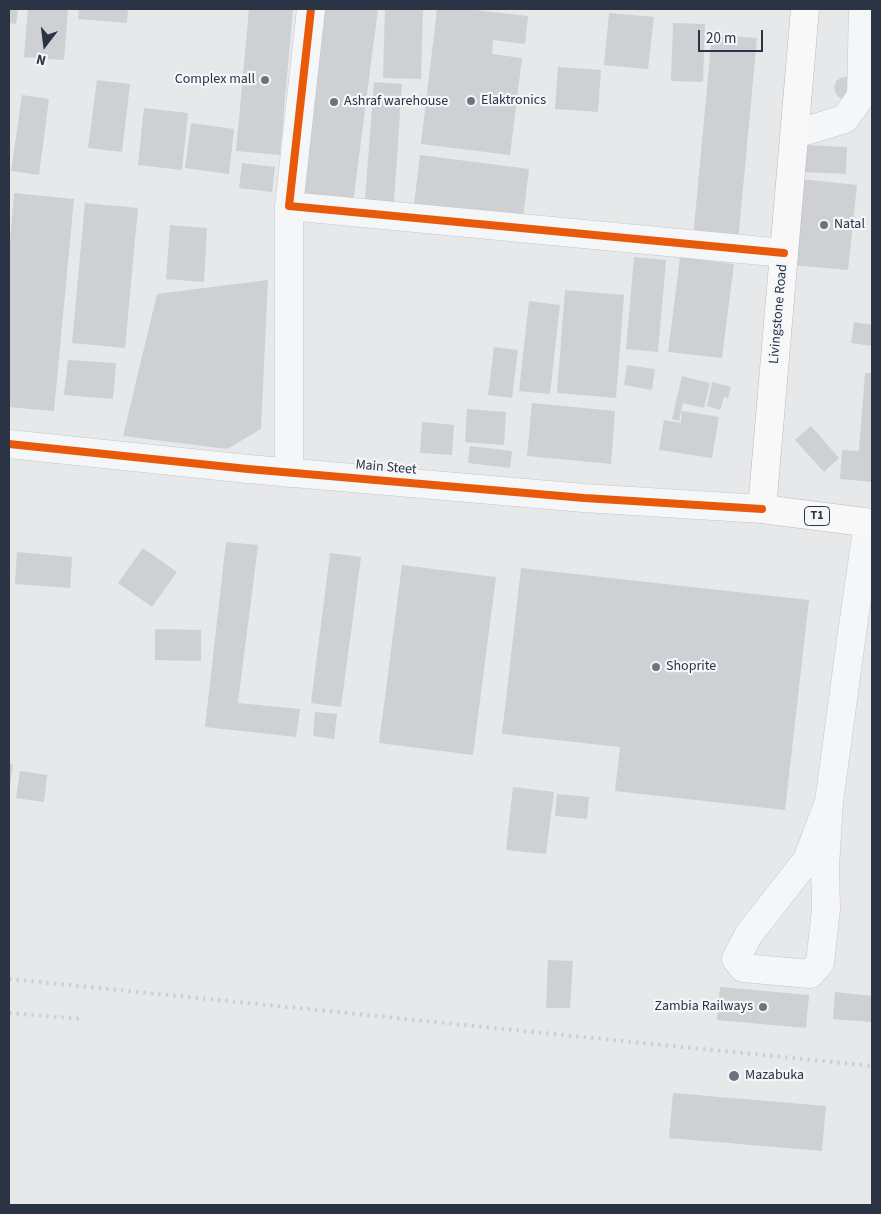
<!DOCTYPE html>
<html>
<head>
<meta charset="utf-8">
<style>
  body { margin:0 }
  #map { position:relative; width:881px; height:1214px; overflow:hidden; background:#e6e8ea; font-family:"Source Sans 3",sans-serif }
  canvas { display:block }
  .frame { position:absolute; inset:0; border:10px solid #2b3445; pointer-events:none }
  .north { position:absolute; left:20px; top:20px; width:50px; height:50px; -webkit-text-stroke:4px #f4f6f9; paint-order:stroke; rotate:195deg; font-size:14px; font-weight:700; line-height:20px; text-align:center; color:#2b3445 }
  .north::after { content:''; display:block; margin:auto; width:18px; height:22px; background:#2b3445; clip-path:polygon(50% 0,100% 100%,50% 72%,0 100%) }
  .scale { position:absolute; left:698px; top:30px; width:65px; height:22px; box-sizing:border-box; border:2px solid #2b3445; border-top:0; padding-left:6px; font-size:15px; line-height:18px; white-space:nowrap; color:#2b3445; -webkit-text-stroke:4px #f4f6f9; paint-order:stroke }
</style>
</head>
<body>
<div id="map">
<canvas width="881" height="1214"></canvas>
<div class="frame"></div>
<div class="north">N</div>
<div class="scale">20 m</div>
</div>
<script>
const c = document.querySelector('canvas').getContext('2d');
c.lineJoin = 'round';
function fill(path, color) {
  c.fillStyle = color;
  c.fill(path, 'evenodd');
}
function shape(rows) {
  const path = new Path2D();
  for (const r of rows) {
    path.moveTo(r[0], r[1]);
    for (let i = 2; i < r.length; i += 2) path.lineTo(r[i], r[i + 1]);
  }
  return path;
}
function trace(path, color, width, dash) {
  c.strokeStyle = color;
  c.lineWidth = width;
  c.lineCap = dash ? 'butt' : 'round';
  c.setLineDash(dash || []);
  c.stroke(path);
}
function drawText(font, color, halo, rows, align = 'center') {
  c.font = font + ' "Source Sans 3",sans-serif';
  c.lineWidth = 4.5;
  c.setLineDash([]);
  c.textBaseline = 'middle';
  c.strokeStyle = halo;
  c.fillStyle = color;
  for (const [text, x, y, turn = 0] of rows) {
    c.save();
    c.translate(x, y);
    c.rotate((+turn || 0) * Math.PI / 180);
    c.textAlign = isNaN(turn) ? turn : align;
    if (halo) c.strokeText(text, 0, 0);
    c.fillText(text, 0, 0);
    c.restore();
  }
}
const building = shape([
  [9,9,18,9,16,24,9,23],
  [28,9,68,9,64,60,24,57],
  [79,9,128,9,127,23,78,19],
  [249,9,293,9,280,155,236,151],
  [315,9,378,9,353,203,290,195],
  [385,9,423,9,421,79,383,78],
  [437,9,465,9,528,16,525,44,493,40,492,54,522,58,510,155,421,144],
  [609,13,654,17,648,69,604,65],
  [673,23,705,24,703,82,671,81],
  [712,34,757,38,738,242,693,238],
  [558,67,601,70,598,112,555,109],
  [846,77,851,79,845,100,840,98,836,94,834,88,836,81,841,78],
  [97,80,130,84,122,152,88,148],
  [374,82,402,84,394,202,365,200],
  [22,95,49,99,39,175,11,171],
  [144,108,188,113,182,170,138,165],
  [191,123,234,129,229,174,185,168],
  [805,145,847,147,846,174,804,172],
  [420,155,529,169,523,218,414,204],
  [242,163,275,167,272,192,239,188],
  [800,179,857,185,848,270,791,265],
  [14,193,74,199,54,411,9,407,9,252],
  [85,203,138,208,125,348,72,343],
  [170,225,207,228,204,282,166,279],
  [634,257,666,260,658,352,626,349],
  [680,257,734,264,722,358,668,352],
  [268,280,261,429,227,449,123,436,157,294],
  [565,290,624,295,616,398,557,393],
  [529,301,560,305,550,394,519,391],
  [854,322,872,325,872,346,851,343],
  [494,347,518,350,512,398,488,395],
  [68,360,116,363,113,399,64,395],
  [627,365,655,369,652,390,624,385],
  [865,373,872,373,872,482,840,479,842,450,859,451],
  [682,376,710,383,704,408,683,403,679,421,672,419],
  [712,382,731,387,728,398,724,397,720,410,707,406],
  [532,403,615,411,611,464,527,456],
  [467,409,506,412,504,445,465,442],
  [682,411,719,417,712,458,659,450,664,420,681,423],
  [422,422,454,425,452,455,420,453],
  [811,426,839,458,824,472,795,440],
  [470,446,512,451,510,468,468,463],
  [226,542,258,545,238,703,300,709,296,737,205,727],
  [143,548,177,572,152,607,118,583],
  [17,552,72,557,70,588,15,584],
  [330,553,361,557,341,707,311,703],
  [402,565,496,577,473,755,379,743],
  [521,568,809,600,785,810,615,791,620,747,502,734],
  [155,629,201,630,201,661,155,660],
  [315,712,337,714,334,739,313,736],
  [9,763,13,764,10,785,9,785],
  [20,771,47,775,44,802,16,798],
  [513,787,554,792,546,854,506,850],
  [557,794,589,797,587,819,555,816],
  [548,960,573,961,570,1008,546,1008],
  [720,987,809,995,806,1028,717,1020],
  [835,992,872,996,872,1022,833,1019],
  [673,1093,826,1106,822,1151,669,1138]
]);
const minor = shape([
  [311,9,289,206,784,253],
  [795,134,845,119,861,96,863,9],
  [289,206,289,473],
  [9,444,248,469,584,498,762,509],
  [829,802,807,860,749,934,736,959,743,968,810,974,820,963,826,909,825,867,829,802,851,640,868,523]
]);
const highway = shape([
  [805,9,762,509,872,523]
]);
const rail = shape([
  [9,979,872,1066],
  [9,1013,81,1019]
]);
const cycleway = shape([
  [311,9,289,206,784,253],
  [9,444,248,469,584,498,762,509]
]);
const markers = [
  [265,80,5,"#6c737f"],
  [471,101,5,"#6c737f"],
  [334,102,5,"#6c737f"],
  [824,225,5,"#6c737f"],
  [656,667,5,"#6c737f"],
  [763,1007,5,"#6c737f"],
  [734,1076,6,"#6c737f"]
];
const shields = [
  [817,516,25]
];
const shieldNames = [
  ["T1",817,516]
];
const poiNames = [
  ["Complex mall",255,80,"right"],
  ["Elaktronics",481,101],
  ["Ashraf warehouse",344,102],
  ["Natal",834,225],
  ["Shoprite",666,667],
  ["Zambia Railways",753,1007,"right"],
  ["Mazabuka",745,1076]
];
const streetNames = [
  ["Livingstone Road",779,314,-85],
  ["Main Steet",386,468,5]
];
fill(building, '#ced0d3');
trace(minor, '#c4c6c8', 29);
trace(highway, '#b8bbbf', 29);
trace(minor, '#f5f6f7', 28);
trace(highway, '#f8f8f8', 28);
trace(rail, '#cecfd2', 4, [2.5, 5]);
trace(cycleway, '#e8590c', 8);
for (const [x, y, r, color] of markers) {
  const dot = new Path2D();
  dot.arc(x, y, r, 0, 2 * Math.PI);
  c.fillStyle = color;
  c.fill(dot);
  trace(dot, '#f4f6f9', 2);
}
for (const [x, y, w] of shields) {
  const box = new Path2D();
  box.roundRect(x - w / 2, y - 9.5, w, 19, 4);
  c.fillStyle = '#f4f6f9';
  c.fill(box);
  trace(box, '#2b3445', 1);
}
drawText('bold 12px', '#2b3445', null, shieldNames);
drawText('14px', '#2b3445', '#f4f6f9', poiNames, 'left');
drawText('14px', '#2b3445', '#f4f6f9', streetNames);
</script>
</body>
</html>
